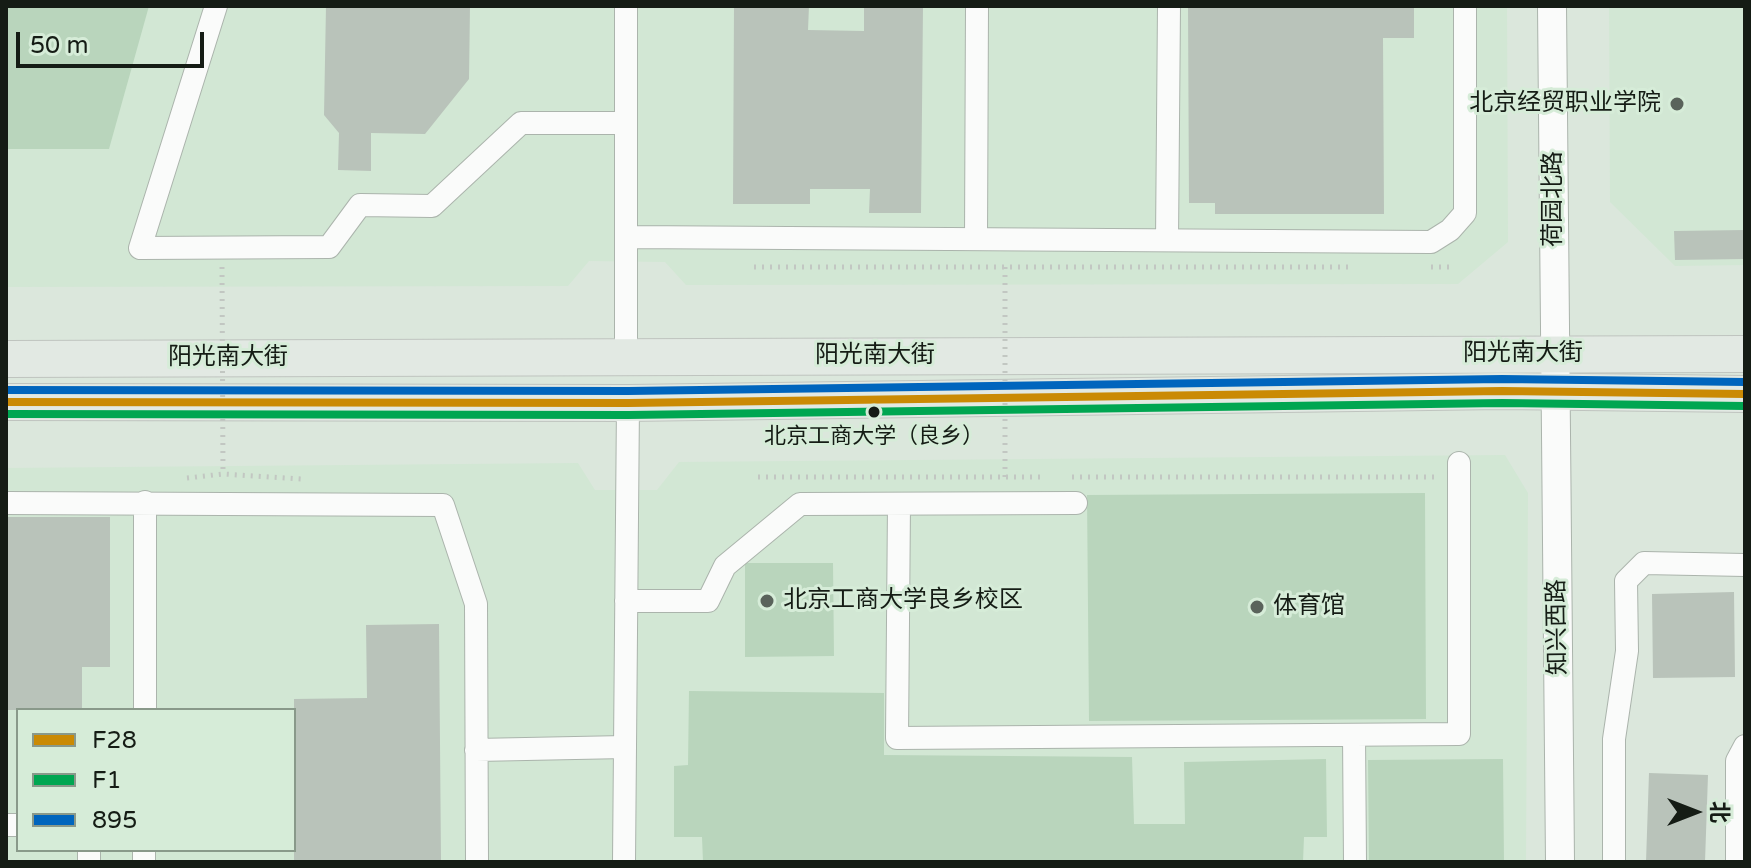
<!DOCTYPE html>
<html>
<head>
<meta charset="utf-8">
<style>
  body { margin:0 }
  #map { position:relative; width:1751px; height:868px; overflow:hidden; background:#dbe7dc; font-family:"Varela Round","Noto Sans SC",sans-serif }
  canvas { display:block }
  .frame { position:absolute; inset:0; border:8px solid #151c15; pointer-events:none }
  .legend { position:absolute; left:16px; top:708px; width:280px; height:144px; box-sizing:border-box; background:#d6ecd8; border:2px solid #89998a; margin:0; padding:10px 14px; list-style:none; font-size:24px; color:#151c15 }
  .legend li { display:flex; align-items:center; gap:16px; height:40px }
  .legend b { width:40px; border:2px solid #89998a }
  .north { position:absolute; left:1655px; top:772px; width:80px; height:80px; -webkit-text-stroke:6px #d6ecd8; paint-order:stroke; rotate:90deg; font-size:22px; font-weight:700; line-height:32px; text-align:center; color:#151c15 }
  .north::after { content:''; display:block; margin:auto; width:28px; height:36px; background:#151c15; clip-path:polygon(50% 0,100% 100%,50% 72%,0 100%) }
  .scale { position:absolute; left:16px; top:32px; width:188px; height:36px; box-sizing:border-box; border:4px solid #151c15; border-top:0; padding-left:10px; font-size:24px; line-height:28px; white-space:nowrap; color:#151c15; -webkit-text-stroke:6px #d6ecd8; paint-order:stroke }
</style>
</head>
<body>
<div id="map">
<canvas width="1751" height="868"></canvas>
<div class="frame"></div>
<ul class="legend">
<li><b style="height:10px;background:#ca8a04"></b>F28</li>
<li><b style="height:10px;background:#00a651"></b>F1</li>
<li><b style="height:10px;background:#0065bd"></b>895</li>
</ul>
<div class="north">北</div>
<div class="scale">50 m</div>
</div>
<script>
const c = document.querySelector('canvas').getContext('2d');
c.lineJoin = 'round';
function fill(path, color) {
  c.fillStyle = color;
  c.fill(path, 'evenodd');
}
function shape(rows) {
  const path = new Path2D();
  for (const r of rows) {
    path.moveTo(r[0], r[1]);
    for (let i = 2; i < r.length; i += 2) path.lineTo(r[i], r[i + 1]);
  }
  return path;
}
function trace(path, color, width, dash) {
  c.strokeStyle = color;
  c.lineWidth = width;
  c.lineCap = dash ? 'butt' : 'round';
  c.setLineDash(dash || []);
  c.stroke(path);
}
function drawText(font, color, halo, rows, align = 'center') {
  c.font = font + ' "Varela Round","Noto Sans SC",sans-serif';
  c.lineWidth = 6;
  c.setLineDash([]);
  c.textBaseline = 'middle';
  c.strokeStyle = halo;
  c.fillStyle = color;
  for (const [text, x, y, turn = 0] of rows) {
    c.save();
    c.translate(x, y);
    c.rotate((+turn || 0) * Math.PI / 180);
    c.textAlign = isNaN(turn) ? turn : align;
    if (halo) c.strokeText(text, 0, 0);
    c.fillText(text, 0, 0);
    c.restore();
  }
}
const built = shape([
  [6,6,1507,6,1508,242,1458,284,686,285,665,262,589,261,568,286,6,287],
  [1609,6,1745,6,1745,265,1675,266,1610,202],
  [1505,455,1528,493,1526,862,6,862,6,468,578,463,595,490,657,490,679,462],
  [18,710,294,710,294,850,18,850]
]);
const green = shape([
  [6,6,149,6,109,149,6,149],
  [1425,493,1426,719,1089,721,1087,495],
  [745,563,833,563,834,656,745,657],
  [689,691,884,693,884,755,1132,757,1134,824,1185,824,1184,762,1326,759,1327,837,1304,837,1303,862,703,862,702,837,674,837,674,766,688,765],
  [1503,759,1504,862,1369,862,1368,760]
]);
const building = shape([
  [326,6,470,6,469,79,425,134,371,133,371,171,338,170,339,133,324,115],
  [734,6,809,6,808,30,864,31,864,6,923,6,921,213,869,213,870,189,810,189,810,204,733,204],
  [1188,6,1414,6,1414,38,1383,38,1384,214,1215,214,1215,203,1189,203],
  [1745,230,1745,259,1675,260,1674,231],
  [6,517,110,517,110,667,82,667,82,710,6,710],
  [1734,592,1735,677,1653,678,1652,594],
  [439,624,441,862,294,862,294,699,367,698,366,625],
  [1649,773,1708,775,1705,862,1646,862]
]);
const path = shape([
  [754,267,1349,267],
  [1431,267,1450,267],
  [758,477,1042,477],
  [1072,477,1438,477],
  [187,478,223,474,301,479]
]);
const minor = shape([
  [216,6,140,248,329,247,360,205,432,206,521,123,626,123],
  [626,6,626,357],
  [627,237,1431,242,1450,230,1465,213,1465,6],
  [976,239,977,6],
  [1167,240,1169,6],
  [145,502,145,710],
  [6,503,443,505,476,604,477,862],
  [899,504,897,738,1459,734,1459,463],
  [626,601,708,601,725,566,800,504,1076,503],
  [1354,735,1355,862],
  [476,750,625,747],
  [6,825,18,825],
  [1737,860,1737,761,1745,746],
  [89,862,89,850],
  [144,862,144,850],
  [624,862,628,403],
  [1614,862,1614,739,1627,651,1626,581,1644,563,1745,565]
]);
const tertiary = shape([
  [1552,6,1560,862]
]);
const primary = shape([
  [6,359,1745,354],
  [6,402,628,403,1502,391,1745,394]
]);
const pathBridge = shape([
  [222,267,223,474],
  [1005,267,1005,477]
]);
const bus1 = shape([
  [6,402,628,403,1502,391,1745,394]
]);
const bus2 = shape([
  [6,414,628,415,1502,403,1745,406]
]);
const bus3 = shape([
  [6,390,628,391,1502,379,1745,382]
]);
const markers = [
  [1677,104,8,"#5a635b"],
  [874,412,7,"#151c15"],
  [767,601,8,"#5a635b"],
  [1257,607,8,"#5a635b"]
];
const busNames = [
  ["北京工商大学（良乡）",874,437]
];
const poiNames = [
  ["北京经贸职业学院",1661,104,"right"],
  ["北京工商大学良乡校区",783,601],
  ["体育馆",1273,607]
];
const streetNames = [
  ["荷园北路",1554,199,-90],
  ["阳光南大街",1523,354],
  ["阳光南大街",875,356],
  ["阳光南大街",228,358],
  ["知兴西路",1558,627,-91]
];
fill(built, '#d2e7d4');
fill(green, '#b9d5bc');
fill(building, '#b9c3ba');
trace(minor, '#abb4ac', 24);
trace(tertiary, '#abb4ac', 30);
trace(primary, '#bfc4bf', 38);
trace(path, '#c2c7c2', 5, [2, 6]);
trace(minor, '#fafbfa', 22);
trace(tertiary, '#fafbfa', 28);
trace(primary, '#e2e9e3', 36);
trace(pathBridge, '#c2c7c2', 5, [2, 6]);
trace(bus1, '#ca8a04', 8);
trace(bus2, '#00a651', 8);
trace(bus3, '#0065bd', 8);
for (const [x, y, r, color] of markers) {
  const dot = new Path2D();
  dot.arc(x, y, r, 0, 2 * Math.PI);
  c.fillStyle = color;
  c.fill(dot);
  trace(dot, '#d6ecd8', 3);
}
drawText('22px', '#151c15', '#d6ecd8', busNames);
drawText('24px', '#151c15', '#d6ecd8', poiNames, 'left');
drawText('24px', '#151c15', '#d6ecd8', streetNames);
</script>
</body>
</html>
